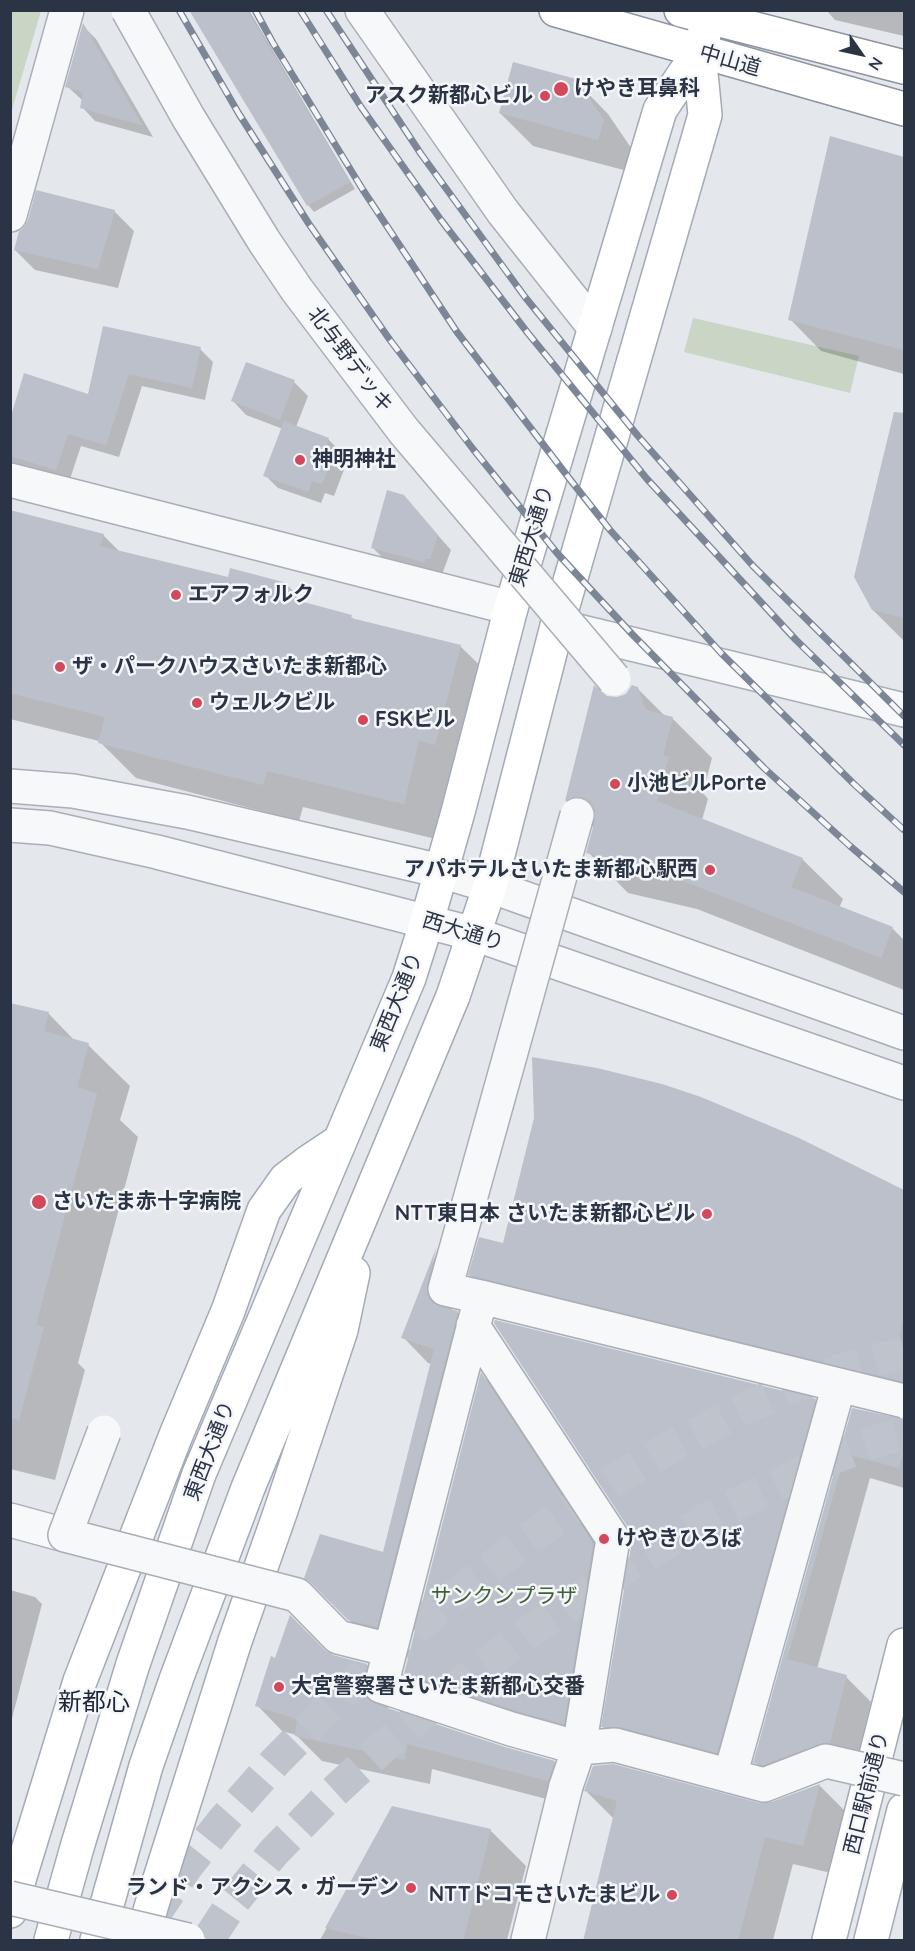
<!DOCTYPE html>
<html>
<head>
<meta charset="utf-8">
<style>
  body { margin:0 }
  #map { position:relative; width:915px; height:1951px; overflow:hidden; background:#e4e7ec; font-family:Quicksand,sans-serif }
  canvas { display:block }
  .frame { position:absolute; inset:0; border:12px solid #2b3445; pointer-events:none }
  .north { position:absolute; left:831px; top:24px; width:60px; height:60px; -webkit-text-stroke:4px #f4f6f9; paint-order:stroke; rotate:124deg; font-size:16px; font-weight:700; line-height:24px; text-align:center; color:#2b3445 }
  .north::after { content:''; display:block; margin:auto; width:21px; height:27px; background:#2b3445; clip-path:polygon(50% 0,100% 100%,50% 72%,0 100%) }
</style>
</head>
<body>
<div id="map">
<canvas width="915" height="1951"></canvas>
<div class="frame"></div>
<div class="north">N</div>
</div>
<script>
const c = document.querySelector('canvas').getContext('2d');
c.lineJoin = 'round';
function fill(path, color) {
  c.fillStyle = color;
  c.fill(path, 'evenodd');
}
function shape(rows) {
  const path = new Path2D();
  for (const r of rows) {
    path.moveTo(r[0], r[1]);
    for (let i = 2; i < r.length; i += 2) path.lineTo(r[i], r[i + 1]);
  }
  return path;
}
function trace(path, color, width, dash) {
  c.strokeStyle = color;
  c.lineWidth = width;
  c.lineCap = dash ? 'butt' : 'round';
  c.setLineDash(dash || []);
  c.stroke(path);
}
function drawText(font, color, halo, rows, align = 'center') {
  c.font = font + ' Quicksand,"Noto Sans JP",sans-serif';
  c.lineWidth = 5;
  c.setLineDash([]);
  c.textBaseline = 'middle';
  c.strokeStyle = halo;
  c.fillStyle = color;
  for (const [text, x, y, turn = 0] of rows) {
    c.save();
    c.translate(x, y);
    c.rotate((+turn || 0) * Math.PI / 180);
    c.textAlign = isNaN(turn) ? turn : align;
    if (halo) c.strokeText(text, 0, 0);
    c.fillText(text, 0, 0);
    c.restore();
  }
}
const green = shape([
  [11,10,41,11,11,113,10,11],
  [693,318,859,356,850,393,684,352]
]);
const shadow = shape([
  [191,10,249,10,355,189,314,212,308,205],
  [826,10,904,10,904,36,835,20],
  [83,26,96,39,153,137,95,121,82,107,83,101,67,86],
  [575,80,608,114,636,155,631,172,533,146,500,113],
  [831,138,904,158,904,374,821,351,790,319],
  [114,211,134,231,118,288,35,270,15,250],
  [104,328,200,349,213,362,205,400,142,386,119,457,81,446,69,482,10,470,10,415,89,396],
  [294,382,308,396,296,427,328,439,341,452,338,460,345,467,334,496,325,493,321,503,278,488,265,475,283,429,246,415,233,401],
  [904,426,904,641,873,610,890,435],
  [404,497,451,550,443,572,439,572,438,575,387,562,373,548],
  [10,523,103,535,120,552,229,579,287,585,306,604,351,617,355,620,460,646,497,682,440,840,303,807,299,821,136,778,99,741,10,719],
  [595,688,607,698,617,699,637,688,665,716,672,718,712,758,703,793,708,799,702,820,802,859,843,899,839,908,892,928,904,940,904,990,697,909,628,893,588,852,594,828,566,801],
  [10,1005,48,1013,76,1042,88,1045,130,1086,120,1120,138,1137,78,1363,85,1370,55,1480,10,1469],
  [896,1189,904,1192,904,1403,499,1304,470,1275,504,1245],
  [438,1249,462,1273,452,1311,457,1312,483,1338,375,1645,305,1577,385,1554,431,1364,428,1363,403,1337],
  [482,1375,506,1400,618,1570,589,1749,431,1699,405,1673],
  [815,1400,840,1425,742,1778,628,1752,603,1727,633,1542],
  [853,1409,899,1421,904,1420,904,1488,870,1478,817,1669,846,1677,871,1702,855,1768,780,1788,755,1762],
  [10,1590,35,1597,42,1604,10,1726],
  [325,1652,333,1657,367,1665,392,1690,388,1709,506,1749,554,1762,579,1787,573,1806,432,1769,430,1784,322,1761,296,1735,282,1731,257,1705],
  [819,1785,847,1813,831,1873,793,1864,773,1940,584,1940,614,1819,586,1791,760,1805,771,1804],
  [393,1807,490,1830,526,1866,507,1940,320,1940]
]);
const building = shape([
  [189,10,247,10,350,182,307,206],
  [83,23,142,125,80,108,83,92,65,87],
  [513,62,576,79,604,120,598,140,499,113],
  [830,136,904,157,904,350,788,320],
  [36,190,115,210,98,269,14,250,19,231,23,228,28,220],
  [103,326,201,347,192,388,129,374,106,445,68,434,56,470,10,456,10,419,24,373,88,394],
  [246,362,295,380,280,420,231,401],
  [894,412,904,413,904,618,872,610,854,577],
  [284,421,329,438,325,449,333,453,324,480,321,484,312,481,308,492,263,476],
  [387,490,404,495,438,535,430,559,425,559,424,562,371,548],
  [10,510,104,534,100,546,228,577,230,568,287,583,285,597,352,615,351,618,461,645,435,745,419,741,404,804,267,771,263,785,98,743,105,717,10,693],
  [594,685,607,696,617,697,626,694,632,685,638,687,646,710,673,717,663,755,669,757,657,801,803,858,791,887,893,927,881,958,655,870,586,853,595,820,595,810,591,802,583,797,573,797,565,801],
  [10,1003,49,1012,44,1031,89,1043,77,1087,97,1094,36,1325,44,1327,19,1420,10,1418],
  [532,1057,597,1068,662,1084,701,1097,799,1138,904,1190,904,1316,898,1344,904,1347,904,1382,468,1275,479,1237,503,1243,534,1118],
  [437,1246,427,1284,427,1295,433,1303,441,1307,458,1311,377,1627,348,1620,310,1582,304,1578,320,1534,383,1552,434,1349,401,1338],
  [495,1320,816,1399,717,1753,620,1727,601,1727,632,1542,629,1529,494,1323],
  [481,1372,593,1543,564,1724,516,1711,404,1674],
  [852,1408,904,1419,904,1449,899,1468,845,1454,787,1659,847,1675,830,1743,819,1744,763,1765,753,1763],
  [290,1615,325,1650,333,1655,367,1664,363,1681,363,1690,368,1699,375,1704,505,1747,555,1761,548,1781,407,1744,405,1760,295,1736,297,1719,255,1706,271,1656,275,1658],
  [613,1764,760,1803,771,1802,820,1784,803,1846,765,1837,738,1941,583,1941,617,1801,584,1791,593,1766],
  [392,1806,491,1829,463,1941,381,1941,325,1928]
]);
const highwayTunnel = shape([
  [151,1919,187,1866,223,1821,275,1762,347,1689,438,1609,523,1542,613,1481,676,1444,741,1410,798,1385,857,1365,904,1353],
  [208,1940,233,1902,274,1852,324,1801,384,1746,444,1696,532,1630,641,1558,712,1516,832,1458,883,1439,904,1433]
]);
const minor = shape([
  [362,10,503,212,595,328],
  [10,215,67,10],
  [10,480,511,608],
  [557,626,904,710],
  [10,786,73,791,187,812,441,871,490,886,904,1033],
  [10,825,50,828,157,852,474,934,904,1083],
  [10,1520,65,1535],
  [528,1940,566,1786]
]);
const major = shape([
  [10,1911,21,1873,80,1681,176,1435,228,1311,264,1210,286,1179,307,1163,340,1141],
  [51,1940,78,1844,133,1664,199,1474,409,978,427,921,458,812,511,608,660,110,699,52,709,17],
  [97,1940,146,1766,177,1677,248,1488,453,996,490,886,557,626,705,115,699,52],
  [142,1940,152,1904,235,1641,280,1513,341,1330,353,1273],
  [829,1940,904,1645],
  [871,1940,904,1810]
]);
const highway = shape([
  [556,10,904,109],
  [681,10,904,67]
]);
const rail = shape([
  [179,10,239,114,309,224,390,340,473,449,557,553,632,634,764,768,850,846,904,892],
  [255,10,273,43,363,190,457,332,572,482,610,530,722,654,855,785,904,830],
  [300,10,361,107,441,220,527,332,647,479,796,640,904,745],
  [326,10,421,154,525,297,638,436,753,566,904,716]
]);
const minorBridge = shape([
  [128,10,188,117,264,241,297,290,403,430,614,679],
  [481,1297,904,1401],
  [473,1326,613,1539,579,1748,615,1745,764,1785,826,1761,904,1779],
  [104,1432,65,1535,297,1595,338,1637,390,1650],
  [730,1776,839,1385],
  [566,1786,579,1748,511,1729,381,1686,481,1297,445,1289,577,815],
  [10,1898,188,1940]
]);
const markers = [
  [561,89,8,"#d1495b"],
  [545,96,6,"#d1495b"],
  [300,460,6,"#d1495b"],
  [176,595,6,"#d1495b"],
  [60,667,6,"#d1495b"],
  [197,703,6,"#d1495b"],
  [363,720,6,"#d1495b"],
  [615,784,6,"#d1495b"],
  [710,870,6,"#d1495b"],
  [39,1202,8,"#d1495b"],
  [707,1214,6,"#d1495b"],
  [604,1539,6,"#d1495b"],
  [279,1687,6,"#d1495b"],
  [411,1888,6,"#d1495b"],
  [672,1895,6,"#d1495b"]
];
const streetNames = [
  ["中山道",730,61,16],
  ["北与野デッキ",350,360,53],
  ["東西大通り",532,536,-73],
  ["西大通り",463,932,17],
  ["東西大通り",397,1002,-68],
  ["東西大通り",210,1451,-69],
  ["西口駅前通り",867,1793,-76]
];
const poiNames = [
  ["けやき耳鼻科",574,89],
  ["アスク新都心ビル",533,96,"right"],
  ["神明神社",312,460],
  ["エアフォルク",188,595],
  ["ザ・パークハウスさいたま新都心",72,667],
  ["ウェルクビル",209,703],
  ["FSKビル",375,720],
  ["小池ビルPorte",627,784],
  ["アパホテルさいたま新都心駅西",698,870,"right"],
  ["さいたま赤十字病院",52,1202],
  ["NTT東日本 さいたま新都心ビル",695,1214,"right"],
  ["けやきひろば",616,1539],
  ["大宮警察署さいたま新都心交番",291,1687],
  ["ランド・アクシス・ガーデン",399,1888,"right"],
  ["NTTドコモさいたまビル",660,1895,"right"]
];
const parkNames = [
  ["サンクンプラザ",504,1597]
];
const quarterNames = [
  ["新都心",94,1703]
];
fill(green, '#c9d6c5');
fill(shadow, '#0003');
fill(building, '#bbc0ca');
trace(highwayTunnel, '#bfc3cb', 33, [33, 16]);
trace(minor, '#a9aeb7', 36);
trace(major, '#a3abb8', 36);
trace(highway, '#8b94a3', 36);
trace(minor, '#f7f8fa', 33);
trace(major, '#fff', 33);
trace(highway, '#fff', 33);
trace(rail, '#7d8696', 7);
trace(rail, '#f4f6f9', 4.5, [14]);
trace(minorBridge, '#a9aeb7', 36, []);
trace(minorBridge, '#f7f8fa', 33);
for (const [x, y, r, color] of markers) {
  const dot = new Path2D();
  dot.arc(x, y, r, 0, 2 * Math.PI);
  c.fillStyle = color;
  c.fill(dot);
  trace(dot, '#f4f6f9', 2);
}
drawText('21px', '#2b3445', '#f4f6f9', streetNames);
drawText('bold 21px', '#2b3445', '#f4f6f9', poiNames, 'left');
drawText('21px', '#3f6138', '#f4f6f9', parkNames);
drawText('24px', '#1d2536', '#f4f6f9', quarterNames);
</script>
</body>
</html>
